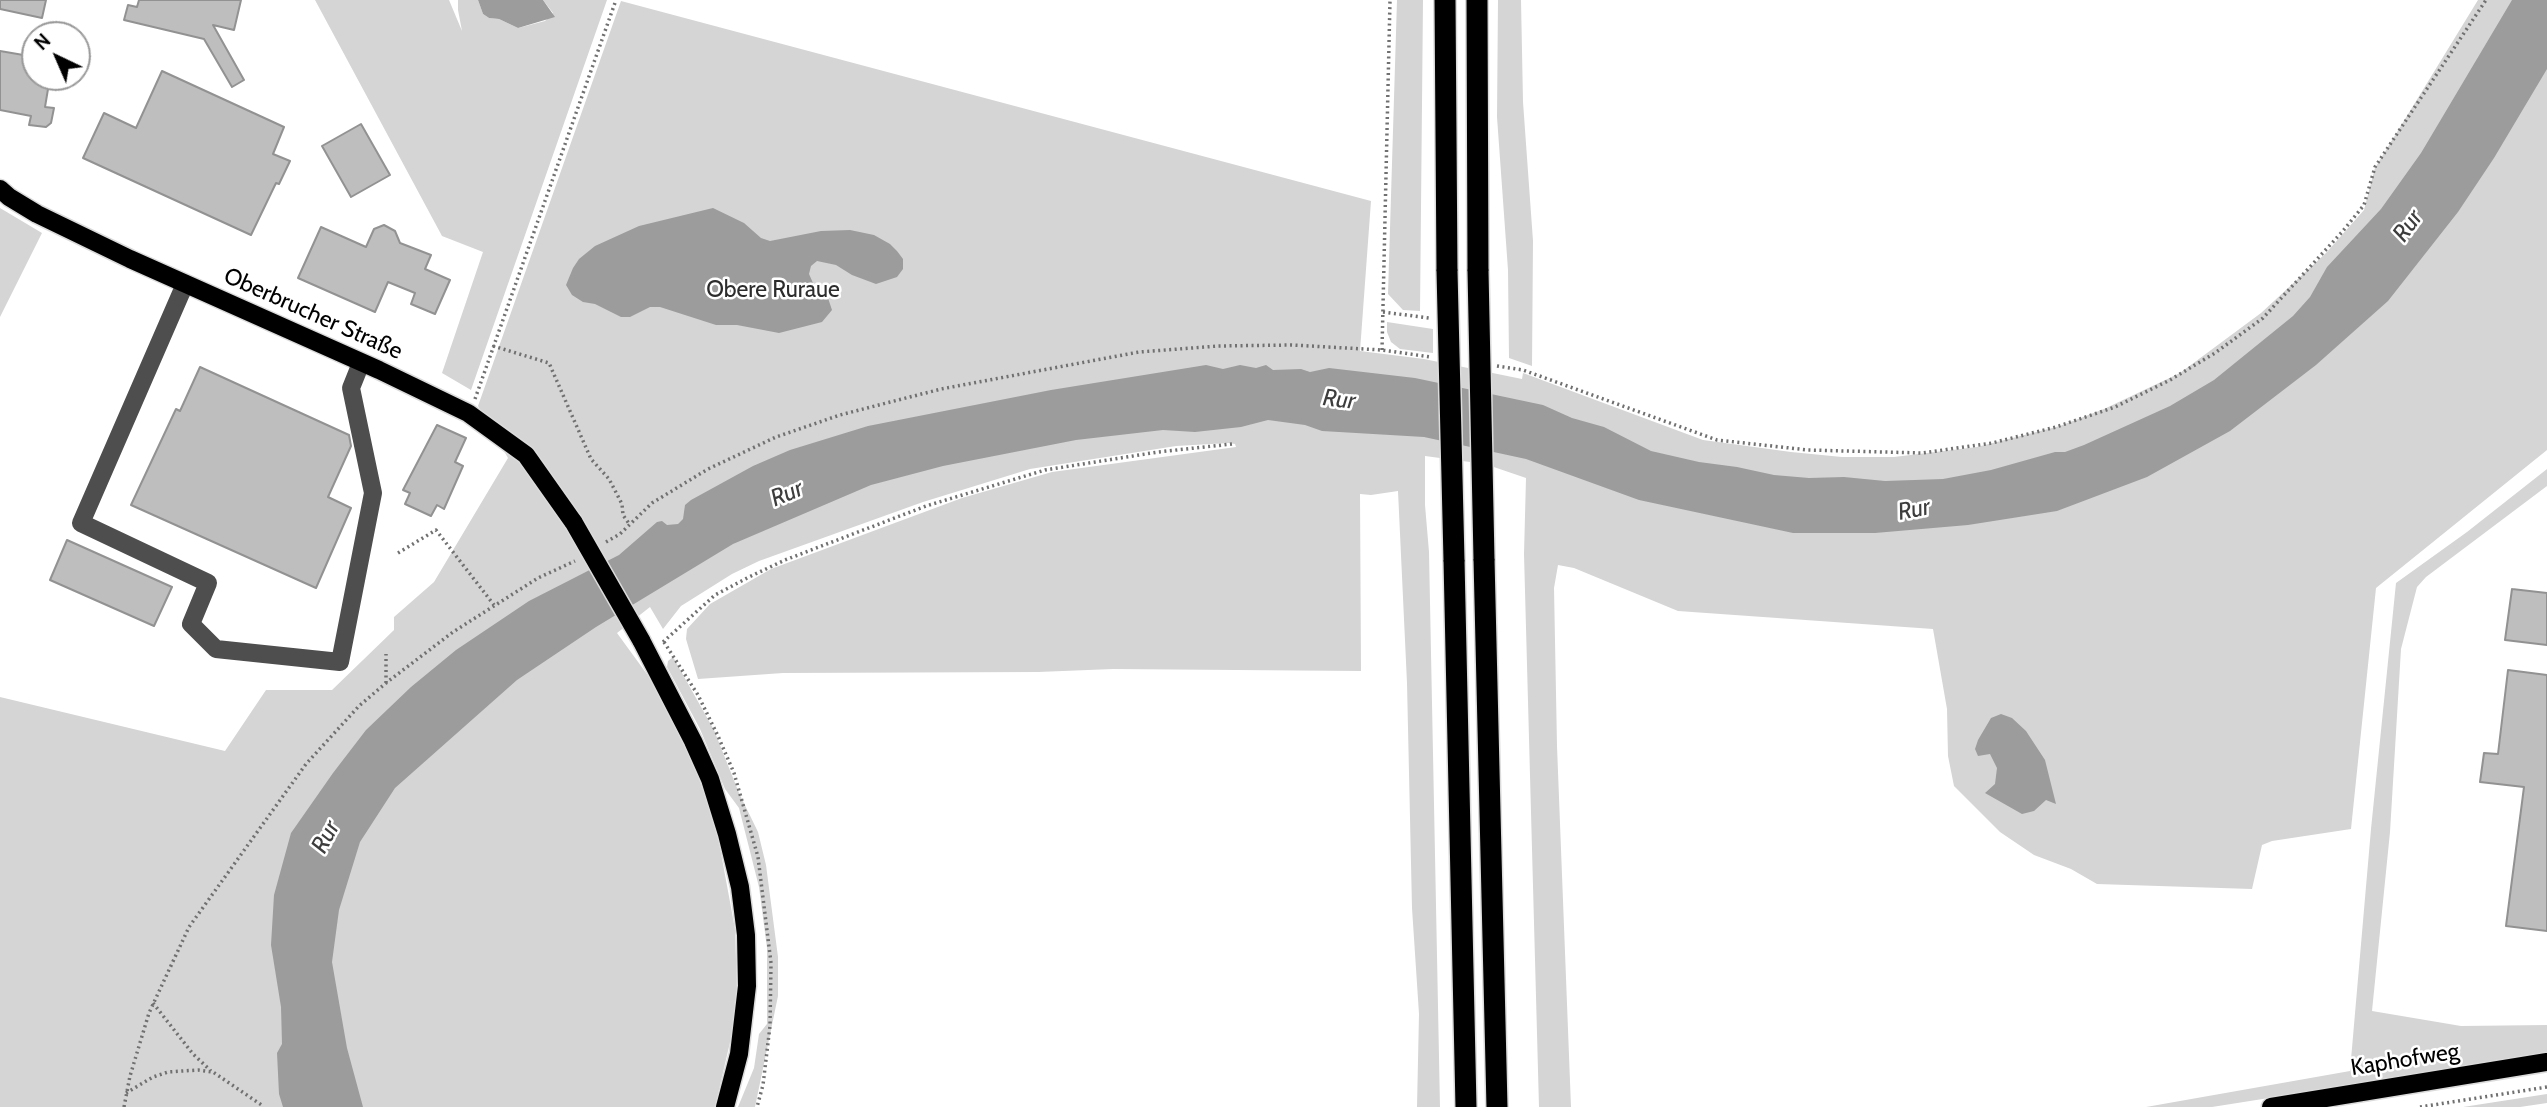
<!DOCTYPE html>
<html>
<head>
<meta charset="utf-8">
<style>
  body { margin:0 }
  #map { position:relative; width:2547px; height:1107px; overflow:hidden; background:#fff; font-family:Cabin,sans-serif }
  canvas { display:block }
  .north { position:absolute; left:21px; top:21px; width:70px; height:70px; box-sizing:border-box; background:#fff; border:2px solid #999; border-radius:50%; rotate:316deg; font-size:19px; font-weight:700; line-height:28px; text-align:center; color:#000 }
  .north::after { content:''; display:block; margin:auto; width:24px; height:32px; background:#000; clip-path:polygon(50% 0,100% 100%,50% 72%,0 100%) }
</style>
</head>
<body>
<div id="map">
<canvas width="2547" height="1107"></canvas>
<div class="north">N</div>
</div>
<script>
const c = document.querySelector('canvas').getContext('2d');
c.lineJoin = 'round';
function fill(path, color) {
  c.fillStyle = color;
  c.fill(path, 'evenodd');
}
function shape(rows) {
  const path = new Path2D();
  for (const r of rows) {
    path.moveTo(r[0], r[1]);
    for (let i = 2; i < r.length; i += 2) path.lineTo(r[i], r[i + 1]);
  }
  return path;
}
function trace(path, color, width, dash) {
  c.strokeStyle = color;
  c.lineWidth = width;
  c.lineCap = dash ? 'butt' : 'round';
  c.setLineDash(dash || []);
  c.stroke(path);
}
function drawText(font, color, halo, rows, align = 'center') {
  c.font = font + ' Cabin,sans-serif';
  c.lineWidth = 5;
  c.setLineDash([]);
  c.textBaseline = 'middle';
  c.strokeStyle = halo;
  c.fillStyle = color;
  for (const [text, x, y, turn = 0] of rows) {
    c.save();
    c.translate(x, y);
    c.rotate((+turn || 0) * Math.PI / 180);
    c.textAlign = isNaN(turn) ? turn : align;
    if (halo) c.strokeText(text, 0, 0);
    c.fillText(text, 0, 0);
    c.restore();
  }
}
const green = shape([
  [315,0,449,0,462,31,458,10,458,0,478,0,483,14,489,18,499,19,518,28,545,21,553,13,543,0,607,0,471,390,442,373,483,252,442,236],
  [1397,0,1423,0,1420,311,1403,310,1388,294],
  [1498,0,1521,0,1523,102,1533,241,1532,366,1509,358,1508,270,1497,117],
  [2478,0,2547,0,2547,450,2376,588,2351,829,2272,841,2262,845,2252,889,2097,884,2071,869,2034,855,2000,832,1954,786,1948,756,1947,709,1933,629,1678,611,1574,568,1558,565,1554,588,1557,746,1571,1107,1539,1107,1524,554,1526,478,1485,464,1425,456,1425,505,1429,552,1440,1107,1417,1107,1419,1014,1412,908,1407,683,1398,491,1371,495,1360,494,1361,671,1113,669,1038,672,783,673,698,679,686,639,687,629,710,604,771,569,962,498,1052,472,1236,447,1235,444,1229,443,1176,446,1030,469,923,502,759,561,732,574,681,606,663,629,650,607,617,633,657,688,685,740,716,826,735,929,737,989,731,1038,715,1107,0,1107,0,697,225,751,266,690,332,690,394,630,394,617,434,582,508,458,478,406,621,1,1371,201,1360,351,1424,359,1522,379,1523,373,1703,440,1791,452,1842,457,1894,457,1977,447,2060,426,2104,409,2180,373,2261,313,2326,253,2364,210,2375,168],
  [0,208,42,233,0,317],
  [1387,322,1433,329,1433,353,1400,349,1391,342,1387,332],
  [2547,469,2547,486,2426,577,2417,587,2401,649,2390,832,2372,1011,2461,1026,2547,1025,2547,1054,2212,1107,2146,1107,2350,1071,2371,829,2396,583,2467,532],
  [673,657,714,730,739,793,758,832,766,865,778,957,778,996,755,1107,738,1107,754,1068,759,1034,767,1024,767,948,759,887,739,808,725,789,700,729,667,667,668,661],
  [2547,1094,2547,1103,2520,1107,2463,1107]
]);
const water = shape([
  [478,0,543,0,555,17,518,28,499,19,489,18,483,14],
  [2512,0,2547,0,2547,69,2494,158,2458,212,2388,301,2316,365,2230,431,2147,477,2057,511,1968,525,1875,533,1793,533,1639,500,1526,459,1424,437,1322,431,1305,425,1268,420,1241,427,1195,432,1163,430,1076,440,943,466,871,485,733,544,596,627,517,680,395,788,360,842,339,910,332,962,347,1048,363,1107,283,1107,279,1094,277,1053,282,1044,281,1007,271,945,274,895,291,833,333,773,366,730,411,687,456,650,529,601,619,555,657,522,662,521,667,525,678,524,683,519,685,505,691,500,753,466,790,450,868,426,1051,390,1206,365,1223,369,1240,365,1256,368,1266,365,1273,370,1301,369,1310,372,1329,368,1415,378,1543,405,1572,418,1604,427,1651,451,1699,462,1737,467,1774,475,1809,478,1844,477,1885,481,1943,479,1991,470,2055,452,2065,452,2084,445,2170,406,2214,380,2293,316,2310,297,2327,267,2381,209,2421,153],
  [713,208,744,223,761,238,770,241,821,231,850,230,874,235,890,244,897,251,903,259,903,269,897,277,876,284,852,275,836,265,817,261,811,266,809,274,813,283,828,298,832,310,822,322,779,333,737,325,716,325,660,307,650,307,630,317,621,317,595,304,583,302,572,295,566,285,573,268,579,259,595,246,639,226],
  [2001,714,2012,718,2026,731,2045,760,2056,804,2046,800,2034,811,2022,814,1985,793,1995,784,1997,768,1990,754,1978,756,1975,749,1978,740,1991,718]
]);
const building = shape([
  [0,0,46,0,42,18,0,9,0,0],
  [139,0,241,0,234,30,213,25,244,80,232,87,204,39,124,20,128,5,137,7,139,0],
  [0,51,35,57,35,77,50,77,45,107,54,108,51,123,46,127,29,125,31,116,0,110,0,51],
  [162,71,284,127,273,154,290,161,279,184,276,183,251,235,83,158,104,113,136,128,162,71],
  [361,124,390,175,351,197,322,146,361,124],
  [384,225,395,231,400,243,431,255,425,269,450,280,435,314,411,304,415,293,388,282,375,312,298,278,321,227,366,247,374,229,384,225],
  [200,367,349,435,351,446,328,497,351,508,316,588,131,505,176,409,180,411,200,367],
  [437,425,466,438,455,462,463,466,444,509,437,505,431,516,405,504,410,493,403,490,437,425],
  [67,540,172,587,154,626,50,580,67,540],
  [2512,589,2547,593,2547,645,2505,640,2512,589],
  [2508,670,2547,675,2547,931,2506,926,2524,787,2480,782,2484,753,2498,754,2508,670]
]);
const path = shape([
  [1383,312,1429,318],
  [493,346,549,363,591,459,609,479,622,504,623,515,630,525],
  [1382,350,1390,0],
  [1497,366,1523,370,1717,440,1808,450,1922,453,1992,443,2056,427,2115,407,2170,380,2215,353,2263,318,2342,232,2364,205,2375,167,2486,0],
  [475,399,616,0],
  [606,542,620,534,652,503,708,469,776,437,840,415,941,389,1139,352,1218,346,1292,345,1382,350,1431,357],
  [398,553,436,530,494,605],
  [663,642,715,595,749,577,785,560,926,506,1045,470,1158,452,1232,444],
  [664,642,698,695,718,736,734,773,758,857,771,963,770,1026,763,1085,757,1107],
  [386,683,386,654],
  [153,1003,193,1054,211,1071],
  [126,1093,153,1077,168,1072,198,1070,213,1072,263,1106],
  [124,1107,130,1076,149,1013,189,927,306,764,359,706,386,683,453,632,538,578,575,561],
  [2420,1107,2547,1087]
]);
const minor = shape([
  [185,284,81,523,208,583,191,624,216,649,340,662,373,493,351,388,361,363]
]);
const major = shape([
  [0,189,9,197,37,214,130,259,379,370,468,413,526,455,574,523],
  [641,640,693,741,710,779,727,834,740,887,746,935,747,986,739,1054,725,1107],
  [2271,1107,2547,1062]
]);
const highway = shape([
  [1445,0,1447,271],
  [1477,0,1478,271],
  [1484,559,1497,1107],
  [1454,560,1466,1107]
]);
const majorBridge = shape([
  [574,523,641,640]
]);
const highwayBridge = shape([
  [1447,271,1454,560],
  [1478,271,1484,559]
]);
const parkNames = [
  ["Obere Ruraue",773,290]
];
const streetNames = [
  ["Oberbrucher Straße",313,314,24],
  ["Kaphofweg",2405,1060,-9]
];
const waterNames = [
  ["Rur",2408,226,-54],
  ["Rur",1339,400,7],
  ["Rur",787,494,-23],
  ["Rur",1914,510,-11],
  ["Rur",326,837,-62]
];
fill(green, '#d5d5d5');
fill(water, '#9c9c9c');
fill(building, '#bebebe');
trace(building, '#929292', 2);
trace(major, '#dbdbdb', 21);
trace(highway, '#dbdbdb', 24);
trace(path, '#707070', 3.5, [2, 3.5]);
trace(minor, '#4e4e4e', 18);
trace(major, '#000', 18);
trace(highway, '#000', 21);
trace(majorBridge, '#dbdbdb', 21, []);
trace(highwayBridge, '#dbdbdb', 24, []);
trace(majorBridge, '#000', 18);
trace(highwayBridge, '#000', 21);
drawText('23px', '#2c2c2c', '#fff', parkNames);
drawText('23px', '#000', '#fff', streetNames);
drawText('italic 24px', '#3d3d3d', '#fff', waterNames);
</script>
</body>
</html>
